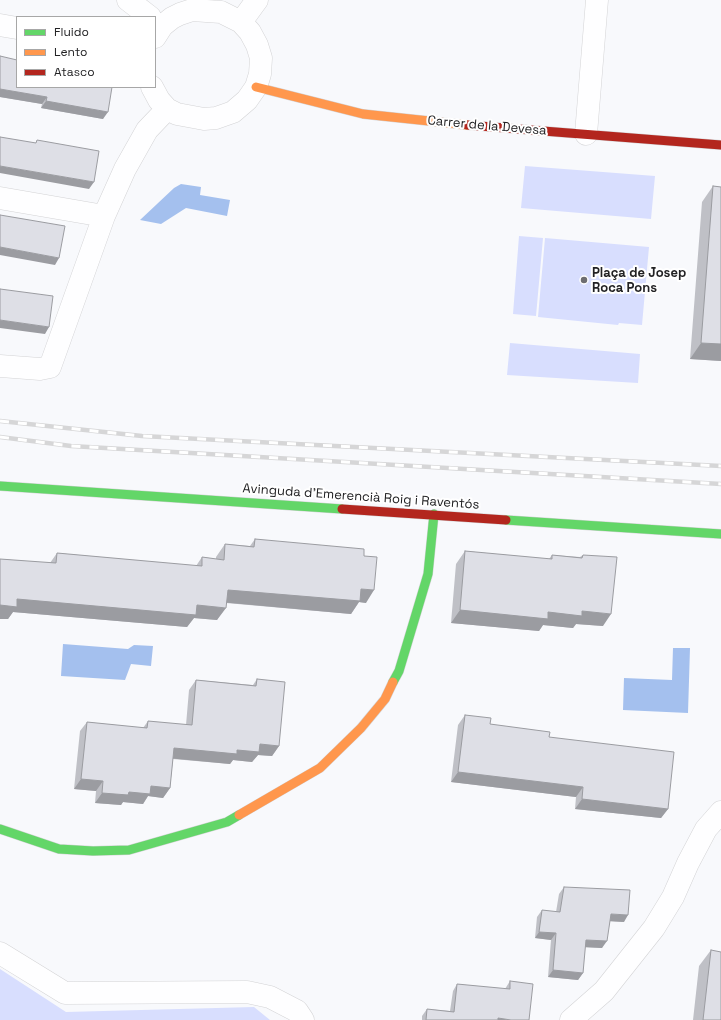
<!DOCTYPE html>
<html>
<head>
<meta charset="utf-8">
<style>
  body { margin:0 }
  #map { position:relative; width:721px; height:1020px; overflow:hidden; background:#f8f9fc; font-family:"Space Grotesk",sans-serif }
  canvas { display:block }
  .legend { position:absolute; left:16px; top:16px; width:140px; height:72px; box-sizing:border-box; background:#fff; border:1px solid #a7a7a7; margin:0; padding:5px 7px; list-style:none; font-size:12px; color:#222224 }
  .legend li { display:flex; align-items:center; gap:8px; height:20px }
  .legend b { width:20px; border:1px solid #a7a7a7 }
</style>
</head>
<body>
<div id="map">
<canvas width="721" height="1020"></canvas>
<ul class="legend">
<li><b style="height:5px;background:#63d668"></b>Fluido</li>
<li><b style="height:5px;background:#ff974d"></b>Lento</li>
<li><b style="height:5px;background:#b3261e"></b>Atasco</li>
</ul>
</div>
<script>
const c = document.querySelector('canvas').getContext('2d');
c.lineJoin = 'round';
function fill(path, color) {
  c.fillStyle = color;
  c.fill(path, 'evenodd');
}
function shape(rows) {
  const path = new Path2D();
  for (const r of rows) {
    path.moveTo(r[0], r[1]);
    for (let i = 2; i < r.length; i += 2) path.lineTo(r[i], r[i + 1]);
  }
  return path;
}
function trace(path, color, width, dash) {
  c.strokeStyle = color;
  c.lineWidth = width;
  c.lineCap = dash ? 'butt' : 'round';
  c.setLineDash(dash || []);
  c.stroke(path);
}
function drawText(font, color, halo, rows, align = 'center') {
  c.font = font + ' "Space Grotesk",sans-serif';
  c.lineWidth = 4;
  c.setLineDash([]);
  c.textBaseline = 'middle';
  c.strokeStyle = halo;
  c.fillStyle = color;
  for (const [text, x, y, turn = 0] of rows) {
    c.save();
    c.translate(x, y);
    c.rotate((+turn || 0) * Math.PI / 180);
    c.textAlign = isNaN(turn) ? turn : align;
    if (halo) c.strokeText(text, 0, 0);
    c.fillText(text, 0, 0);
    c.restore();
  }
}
const green = shape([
  [525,166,655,176,651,219,521,208],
  [519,236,543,238,536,316,513,314],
  [545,238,649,247,642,325,619,323,618,325,538,317],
  [510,343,640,354,638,383,507,375],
  [0,969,66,1012,254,1007,270,1020,0,1020]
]);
const water = shape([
  [181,184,201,187,200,195,230,200,227,216,186,208,161,224,140,220,174,188],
  [63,644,128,649,134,645,153,646,151,666,131,664,125,680,61,676],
  [673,648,690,648,688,713,623,710,624,678,672,680]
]);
const street = shape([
  [128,0,150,17],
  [241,22,257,0],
  [0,25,17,28],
  [152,87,159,100,167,109,177,114,204,119,216,118,233,112,247,100,256,87,260,74,261,58,257,45,250,32,241,22,221,12,192,10,180,14,172,18,162,26,155,37],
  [586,134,597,0],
  [0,198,104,216],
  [0,366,40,369,50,367,104,216,125,169,147,130,167,109],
  [0,953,65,993,247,992,270,997,297,1011,303,1020],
  [571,1020,604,991,654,928,673,897,688,863,706,829,721,812]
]);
const fast = shape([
  [0,486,342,509],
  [506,520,721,534],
  [393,682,399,671,428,574,434,514],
  [0,829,59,849,93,851,129,850,227,822,239,815]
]);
const slow = shape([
  [256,87,363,114,467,125],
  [239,815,320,768,361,728,385,699,393,682]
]);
const jam = shape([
  [467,125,721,145],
  [342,509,506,520]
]);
const rail = shape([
  [0,421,142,436,721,466],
  [0,437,71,446,721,484]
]);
const wall = shape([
  [0,56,17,87,112,87,103,119,41,108,42,104,0,97],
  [713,186,721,187,721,361,690,359,702,202],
  [255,539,364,556,366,603,359,602,351,614,226,603,217,620,194,618,187,627,13,612,8,619,0,619,0,559,50,563,57,553,196,566,202,557,216,559,216,557,225,544,250,546],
  [465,551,549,559,552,555,580,557,583,555,603,626,576,624,573,628,543,625,539,631,451,623,456,564],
  [257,679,279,746,272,756,258,755,252,762,233,760,230,764,173,759,170,788,163,798,148,796,143,804,123,802,121,805,95,803,96,791,74,789,80,731,87,722,143,728,148,721,186,725,189,690,196,680,253,685],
  [465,715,490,724,549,737,668,809,661,818,575,809,576,797,451,782,458,725],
  [564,887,624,922,610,921,602,948,585,947,583,973,578,980,548,977,551,940,535,938,537,917,542,910,556,912,559,894],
  [711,950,721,1020,693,1020,699,966],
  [510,981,529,1020,422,1020,422,1016,427,1009,450,1011,453,991,457,984,505,989]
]);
const shadedWall = shape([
  [0,89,47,97,42,104,0,97],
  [46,101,108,112,103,119,41,108],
  [0,166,94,182,89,189,0,173],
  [0,247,59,258,55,265,0,255],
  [0,320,49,327,45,334,0,328],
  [701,343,721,344,721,361,690,359],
  [361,589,374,590,366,603,359,602,351,614,219,602,228,590],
  [17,599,197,605,226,608,217,620,194,618,187,627,13,612,8,619,0,619,0,605],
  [460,610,548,612,582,611,611,614,603,626,576,624,573,628,543,625,539,631,451,623],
  [260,744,279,746,272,756,258,755,252,762,233,760,230,764,167,758,174,748,237,750],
  [458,772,583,787,576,797,451,782],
  [81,779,103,781,96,791,74,789],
  [151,786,170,788,163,798,148,796,143,804,123,802,121,805,95,803,102,793,129,792],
  [582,799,668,809,661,818,575,809],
  [611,914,628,915,624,922,606,921],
  [539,932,556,933,551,940,535,938],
  [586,940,607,941,602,948,581,947],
  [553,970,583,973,578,980,548,977],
  [498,1018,511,1020,497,1020]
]);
const building = shape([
  [0,56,17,60,17,87,112,87,108,112,46,101,47,97,0,89,0,56],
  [0,137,36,143,37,140,99,151,94,182,0,166,0,137],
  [713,186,721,187,721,344,701,343,713,186],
  [0,215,65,226,59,258,0,247,0,215],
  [0,289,53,296,49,327,0,320,0,289],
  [255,539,364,549,364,556,377,557,374,590,361,589,360,601,228,590,226,608,197,605,196,615,17,599,17,607,0,605,0,559,56,563,57,553,202,566,202,557,224,560,225,544,254,547,255,539],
  [465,551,552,559,552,555,582,558,583,555,617,557,611,614,582,611,582,616,548,612,548,619,460,610,465,551],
  [257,679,285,682,279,746,260,744,259,752,237,750,237,754,174,748,170,788,151,786,150,794,129,792,128,795,102,793,103,781,81,779,87,722,147,728,148,721,192,725,196,680,256,686,257,679],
  [465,715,491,718,490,724,550,732,549,737,674,752,668,809,582,799,583,787,458,772,465,715],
  [564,887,630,890,628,915,611,914,607,941,586,940,583,973,553,970,556,933,539,932,542,910,560,912,564,887],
  [711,950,721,952,721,1020,703,1020,711,950],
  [510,981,533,984,529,1020,511,1020,498,1018,498,1020,426,1020,427,1009,454,1012,457,984,510,989,510,981]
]);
const markers = [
  [584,280,4,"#6d6d70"]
];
const streetNames = [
  ["Carrer de la Devesa",487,126,5],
  ["Avinguda d'Emerencià Roig i Raventós",361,497,4]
];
const poiNames = [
  ["Plaça de Josep",592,273],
  ["Roca Pons",592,288]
];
fill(green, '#d8defe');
fill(water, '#a4c0ee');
trace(street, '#d3d3d5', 23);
trace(fast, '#d3d3d5', 10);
trace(slow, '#d3d3d5', 10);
trace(jam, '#d3d3d5', 10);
trace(street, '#fefeff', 22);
trace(fast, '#63d668', 9);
trace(slow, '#ff974d', 9);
trace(jam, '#b3261e', 9);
trace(rail, '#d6d6d7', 4.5);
trace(rail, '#fff', 3, [9]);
fill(wall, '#bfc0c6');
fill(shadedWall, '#9b9ca1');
fill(building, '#dedfe6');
trace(building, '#9b9ca1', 1);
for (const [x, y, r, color] of markers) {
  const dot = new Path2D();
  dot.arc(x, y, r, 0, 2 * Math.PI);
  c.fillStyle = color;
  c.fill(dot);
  trace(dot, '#fff', 1.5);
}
drawText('13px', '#222224', '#fff', streetNames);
drawText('bold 13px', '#222224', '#fff', poiNames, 'left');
</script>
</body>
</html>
